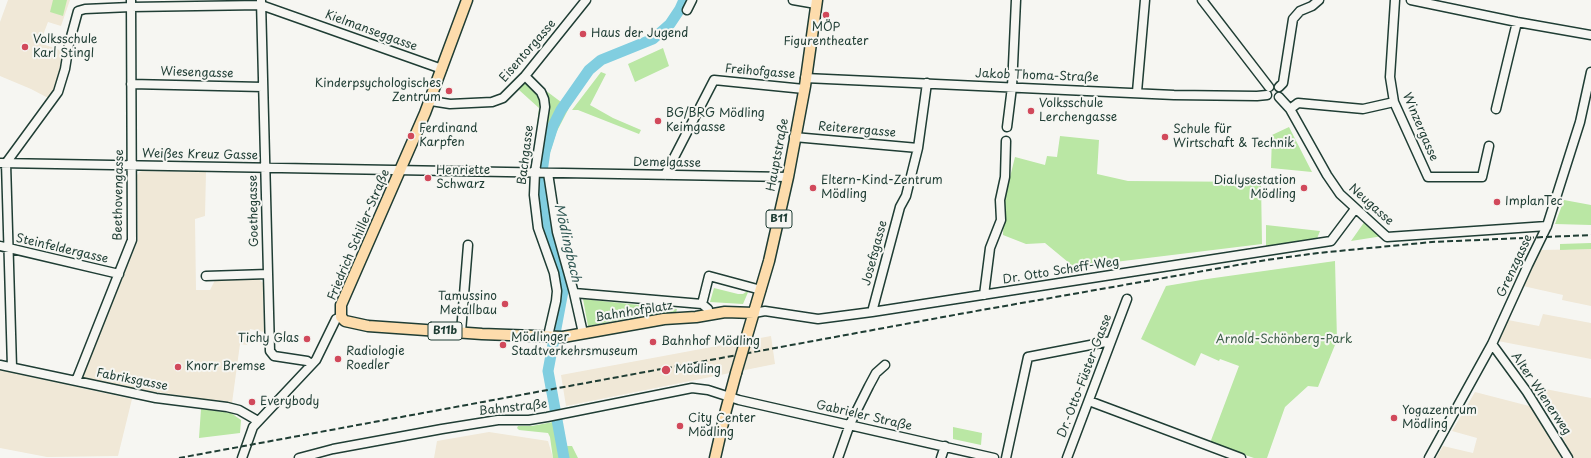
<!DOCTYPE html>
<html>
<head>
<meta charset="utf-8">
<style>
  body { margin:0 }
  canvas { display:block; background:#f6f6f2 }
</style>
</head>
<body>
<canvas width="1591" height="458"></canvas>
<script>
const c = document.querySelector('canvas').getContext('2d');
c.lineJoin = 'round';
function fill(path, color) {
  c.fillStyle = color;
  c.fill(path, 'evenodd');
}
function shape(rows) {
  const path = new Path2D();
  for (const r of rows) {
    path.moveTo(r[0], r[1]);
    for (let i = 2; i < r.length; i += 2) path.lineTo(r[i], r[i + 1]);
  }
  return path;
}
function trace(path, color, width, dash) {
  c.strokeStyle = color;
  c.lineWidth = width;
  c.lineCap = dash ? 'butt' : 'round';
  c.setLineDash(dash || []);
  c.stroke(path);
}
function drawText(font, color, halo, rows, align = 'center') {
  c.font = font + ' "Playpen Sans",sans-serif';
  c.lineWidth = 4;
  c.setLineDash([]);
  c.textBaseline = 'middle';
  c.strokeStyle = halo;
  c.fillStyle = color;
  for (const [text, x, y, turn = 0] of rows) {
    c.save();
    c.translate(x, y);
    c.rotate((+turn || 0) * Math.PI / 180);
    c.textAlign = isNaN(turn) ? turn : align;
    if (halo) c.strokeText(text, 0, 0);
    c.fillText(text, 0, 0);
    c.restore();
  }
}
const built = shape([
  [8,0,70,0,61,26,48,22,40,43,65,52,63,67,50,99,31,89,0,76,0,22],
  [141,171,206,172,205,216,195,219,196,290,210,290,215,280,259,279,263,283,264,332,250,329,247,345,240,344,232,403,149,391,82,377,138,240,137,175],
  [1591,249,1591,306,1562,300,1563,295,1523,286,1540,250],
  [1543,314,1591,323,1591,359,1498,341,1508,320,1539,326],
  [771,336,775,364,566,406,561,375],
  [0,370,132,399,118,456,47,457,0,448],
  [1530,386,1591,398,1591,458,1573,458,1557,426],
  [1475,392,1533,407,1562,452,1561,458,1436,458,1443,446,1473,453,1477,438,1452,431],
  [489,432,548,441,553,458,434,458,437,441]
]);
const green = shape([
  [53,0,67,0,63,16,50,12],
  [663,48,669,66,635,82,628,64],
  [601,72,606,74,590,105,613,118,641,130,639,134,578,110,572,110],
  [529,78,569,108,556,133,546,166,532,168,539,108,519,90],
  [1289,127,1312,172,1271,168,1272,135],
  [1060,136,1099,140,1097,174,1128,181,1261,182,1262,244,1074,267,1045,243,1026,244,1003,235,1004,201,1015,157,1045,165,1047,156,1057,157],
  [1564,200,1591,205,1591,225,1555,224],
  [1365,221,1383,236,1351,241],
  [1266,225,1320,231,1316,241,1266,247],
  [1591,243,1591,249,1560,250,1560,244],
  [1335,261,1337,340,1318,387,1308,386,1285,407,1267,458,1254,458,1210,443,1239,366,1220,359,1219,361,1201,353,1195,366,1141,339,1166,286,1207,279],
  [714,288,738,294,743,294,749,290,743,304,710,302],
  [583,299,677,309,676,313,649,316,649,314,588,326],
  [201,409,231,413,241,420,240,433,199,438],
  [558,421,565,446,572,446,578,458,553,458,550,437,548,433,519,430,517,428,518,426,532,426],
  [953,427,982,433,981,445,953,439]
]);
const river = shape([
  [564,458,548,371,563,291,560,272,549,239,544,215,541,179,545,151,553,126,561,110,589,70,601,60,653,39,670,24,680,9,684,0]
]);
const minor = shape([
  [793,0,816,4],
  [1202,0,1269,87],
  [1395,0,1390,77,1394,102,1428,177,1482,177,1489,146],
  [1411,0,1517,22,1591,35],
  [261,1,270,351,274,356,307,361,311,364],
  [687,10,692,0],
  [525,76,541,92,544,99,545,107,535,172,534,195,538,228,554,273,557,291,556,301,548,336],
  [805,78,1174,95,1257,96,1267,95],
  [131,84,263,87],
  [1279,87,1283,83,1293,19,1300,11,1312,6,1319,0],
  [1137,92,1145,0],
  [1279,97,1290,109,1327,175,1340,194,1387,237,1547,226],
  [431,101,450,104,492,102,503,98,525,76,586,0],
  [1290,109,1298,103,1363,109,1394,102],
  [1496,109,1517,22],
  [1007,127,1012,87,1016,0],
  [794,137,918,148],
  [0,163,788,177],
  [548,173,557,232,574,293,583,333],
  [665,175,714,80,804,89],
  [0,246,119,274],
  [206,276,268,274],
  [574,293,702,304,708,309,708,314],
  [984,295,990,248,1001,220,1000,200,1005,177,1006,141],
  [702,304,709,276,761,290],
  [872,312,900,207,906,196,918,148,927,83],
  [754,313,765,311,818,319,872,312,1331,241,1355,209],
  [461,332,468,245],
  [1492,344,1527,392,1568,458],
  [0,365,156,398,227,407,239,410,258,421],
  [12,367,6,163,58,92,65,69,69,44,78,11,85,9,131,7,261,5,442,69],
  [76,381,132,240,131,0],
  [1089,401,1241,458],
  [242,458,253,427,316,360,336,319,341,317],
  [299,458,333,449,442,429,498,420,529,420,547,417,692,388,708,390,739,400,994,458],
  [838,458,850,424,869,386,876,373,885,365],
  [941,458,945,446],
  [1006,458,1028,357,1111,341],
  [1067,458,1127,299],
  [1429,458,1492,344,1528,265,1547,226,1580,122,1591,72]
]);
const major = shape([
  [467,0,425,113,341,305,341,317,345,321,368,326,482,334,563,337,664,319,696,317,725,312,754,313],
  [746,339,769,261,788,177,805,86,817,0],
  [715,458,726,410,736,373]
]);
const rail = shape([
  [179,458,965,313,1266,260,1318,253,1432,242,1591,235]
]);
const majorBridge = shape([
  [736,373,746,339]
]);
const markers = [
  [826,15,4,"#d1495b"],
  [583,34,4,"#d1495b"],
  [25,47,4,"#d1495b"],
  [449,91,4,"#d1495b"],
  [1031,111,4,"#d1495b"],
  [658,121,4,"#d1495b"],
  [411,136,4,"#d1495b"],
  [1165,137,4,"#d1495b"],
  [428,178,4,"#d1495b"],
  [813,188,4,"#d1495b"],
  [1304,188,4,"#d1495b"],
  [1497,202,4,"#d1495b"],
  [505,304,4,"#d1495b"],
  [307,339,4,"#d1495b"],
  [653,342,4,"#d1495b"],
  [503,345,4,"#d1495b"],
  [338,359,4,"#d1495b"],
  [178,367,4,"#d1495b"],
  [666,370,5,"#d1495b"],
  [252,402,4,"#d1495b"],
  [1394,418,4,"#d1495b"],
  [680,426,4,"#d1495b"]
];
const shields = [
  [779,219,26],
  [445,331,34]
];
const shieldNames = [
  ["B11",779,219],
  ["B11b",445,331]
];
const poiNames = [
  ["MÖP",826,28,"center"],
  ["Figurentheater",826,42,"center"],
  ["Haus der Jugend",591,34],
  ["Volksschule",33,40],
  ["Karl Stingl",33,54],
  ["Kinderpsychologisches",441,84,"right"],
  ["Zentrum",441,98,"right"],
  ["Volksschule",1039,104],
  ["Lerchengasse",1039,118],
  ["BG/BRG Mödling",666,114],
  ["Keimgasse",666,128],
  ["Ferdinand",419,129],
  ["Karpfen",419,143],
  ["Schule für",1173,130],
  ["Wirtschaft & Technik",1173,144],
  ["Henriette",436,171],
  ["Schwarz",436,185],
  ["Eltern-Kind-Zentrum",821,181],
  ["Mödling",821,195],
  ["Dialysestation",1296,181,"right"],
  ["Mödling",1296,195,"right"],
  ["ImplanTec",1505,202],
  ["Tamussino",497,297,"right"],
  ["Metallbau",497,311,"right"],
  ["Mödlinger",511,338],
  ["Stadtverkehrsmuseum",511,352],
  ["Tichy Glas",299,339,"right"],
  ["Bahnhof Mödling",661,342],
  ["Radiologie",346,352],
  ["Roedler",346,366],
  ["Knorr Bremse",186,367],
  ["Mödling",675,370],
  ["Everybody",260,402],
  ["Yogazentrum",1402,411],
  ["Mödling",1402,425],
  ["City Center",688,419],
  ["Mödling",688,433]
];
const streetNames = [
  ["Kielmanseggasse",371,31,20],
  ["Eisentorgasse",528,51,-49],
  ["Freihofgasse",760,72,5],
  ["Wiesengasse",197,73,2],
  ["Jakob Thoma-Straße",1037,76,2],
  ["Winzergasse",1420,127,67],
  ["Reiterergasse",857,130,5],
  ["Weißes Kreuz Gasse",200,155,1],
  ["Bachgasse",526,155,-83],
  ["Hauptstraße",778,155,-79],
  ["Demelgasse",667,163,1],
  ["Beethovengasse",119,195,-89],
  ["Neugasse",1371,205,42],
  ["Goethegasse",254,211,-91],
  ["Friedrich Schiller-Straße",359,235,-67],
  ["Steinfeldergasse",62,249,13],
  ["Josefsgasse",875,253,-75],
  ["Grenzgasse",1515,266,-65],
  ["Dr. Otto Scheff-Weg",1061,271,-9],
  ["Bahnhofplatz",634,312,-9],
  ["Dr.-Otto-Füster-Gasse",1085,376,-69],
  ["Fabriksgasse",132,380,11],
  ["Alter Wienerweg",1541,394,56],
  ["Bahnstraße",513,408,-6],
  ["Gabrieler Straße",864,416,13]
];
const parkNames = [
  ["Arnold-Schönberg-Park",1284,340]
];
const waterNames = [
  ["Mödlingbach",567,243,77]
];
fill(built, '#f0e8d7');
fill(green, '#bae7a4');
trace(river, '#81cee0', 11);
trace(minor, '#1f3d34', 11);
trace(major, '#1f3d34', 13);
trace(minor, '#f6f6f2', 8);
trace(major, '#fddcac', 10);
trace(rail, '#1f3d34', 2, [6, 3]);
trace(majorBridge, '#1f3d34', 13, []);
trace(majorBridge, '#fddcac', 10);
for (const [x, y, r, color] of markers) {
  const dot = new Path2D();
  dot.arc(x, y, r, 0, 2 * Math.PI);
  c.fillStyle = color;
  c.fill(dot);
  trace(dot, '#f6f6f2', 1.5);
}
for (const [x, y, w] of shields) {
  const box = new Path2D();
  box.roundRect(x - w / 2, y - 9, w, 18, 3);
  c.fillStyle = '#f6f6f2';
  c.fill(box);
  trace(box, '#1f3d34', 1);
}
drawText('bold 11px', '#1f3d34', null, shieldNames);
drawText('12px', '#1f3d34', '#f6f6f2', poiNames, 'left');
drawText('12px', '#1f3d34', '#f6f6f2', streetNames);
drawText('12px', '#3e5f4a', '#f6f6f2', parkNames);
drawText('italic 13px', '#335a56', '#f6f6f2', waterNames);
</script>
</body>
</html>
